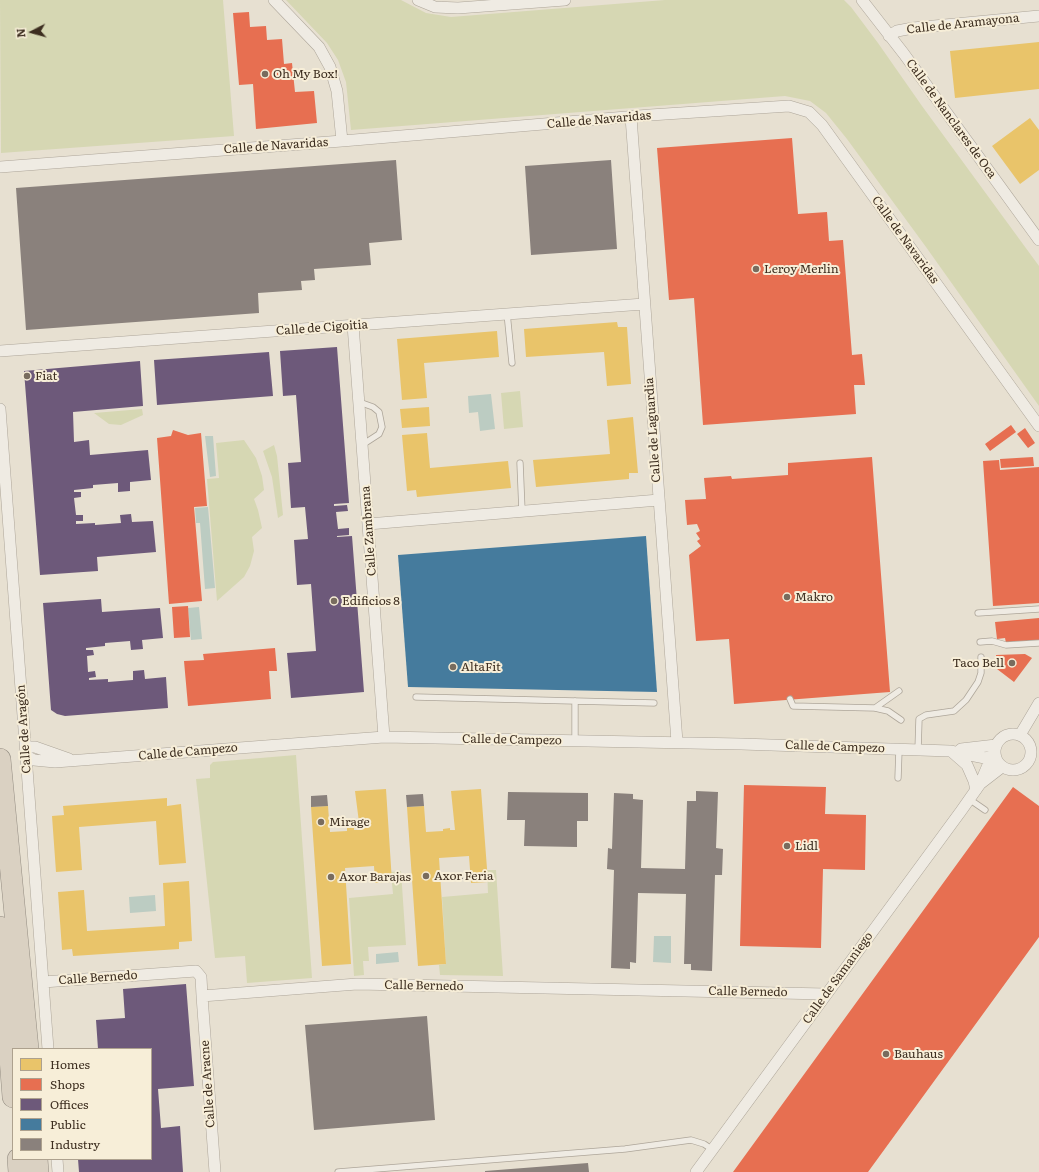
<!DOCTYPE html>
<html>
<head>
<meta charset="utf-8">
<style>
  body { margin:0 }
  #map { position:relative; width:1039px; height:1172px; overflow:hidden; background:#e7e0d1; font-family:Literata,serif }
  canvas { display:block }
  .legend { position:absolute; left:12px; top:1048px; width:140px; height:112px; box-sizing:border-box; background:#f7eed8; border:1px solid #ada18e; margin:0; padding:5px 7px; list-style:none; font-size:12px; color:#3d2e20 }
  .legend li { display:flex; align-items:center; gap:8px; height:20px }
  .legend b { width:20px; border:1px solid #ada18e }
  .north { position:absolute; left:12px; top:12px; width:40px; height:40px; -webkit-text-stroke:3px #f7eed8; paint-order:stroke; rotate:264deg; font-size:11px; font-weight:700; line-height:16px; text-align:center; color:#3d2e20 }
  .north::after { content:''; display:block; margin:auto; width:14px; height:18px; background:#3d2e20; clip-path:polygon(50% 0,100% 100%,50% 72%,0 100%) }
</style>
</head>
<body>
<div id="map">
<canvas width="1039" height="1172"></canvas>
<ul class="legend">
<li><b style="height:11px;background:#e9c46a"></b>Homes</li>
<li><b style="height:11px;background:#e76f51"></b>Shops</li>
<li><b style="height:11px;background:#6d597a"></b>Offices</li>
<li><b style="height:11px;background:#457b9d"></b>Public</li>
<li><b style="height:11px;background:#8a817c"></b>Industry</li>
</ul>
<div class="north">N</div>
</div>
<script>
const c = document.querySelector('canvas').getContext('2d');
c.lineJoin = 'round';
function fill(path, color) {
  c.fillStyle = color;
  c.fill(path, 'evenodd');
}
function shape(rows) {
  const path = new Path2D();
  for (const r of rows) {
    if (r.length === 3) {
      path.moveTo(r[0] + r[2], r[1]);
      path.arc(r[0], r[1], r[2], 0, 2 * Math.PI);
      continue;
    }
    path.moveTo(r[0], r[1]);
    for (let i = 2; i < r.length; i += 2) path.lineTo(r[i], r[i + 1]);
  }
  return path;
}
function trace(path, color, width, dash) {
  c.strokeStyle = color;
  c.lineWidth = width;
  c.lineCap = dash ? 'butt' : 'round';
  c.setLineDash(dash || []);
  c.stroke(path);
}
function drawText(font, color, halo, rows, align = 'center') {
  c.font = font + ' Literata,serif';
  c.lineWidth = 4;
  c.setLineDash([]);
  c.textBaseline = 'middle';
  c.strokeStyle = halo;
  c.fillStyle = color;
  for (const [text, x, y, turn = 0] of rows) {
    c.save();
    c.translate(x, y);
    c.rotate((+turn || 0) * Math.PI / 180);
    c.textAlign = isNaN(turn) ? turn : align;
    if (halo) c.strokeText(text, 0, 0);
    c.fillText(text, 0, 0);
    c.restore();
  }
}
const green = shape([
  [0,0,223,0,234,136,1,153],
  [286,0,401,0,426,13,451,17,665,0,844,0,851,7,878,43,922,106,1039,266,1039,406,926,247,847,139,826,113,810,101,785,96,351,130,346,82,338,60,327,43],
  [520,391,523,427,504,429,501,393],
  [142,409,143,415,121,425,109,424,94,413],
  [244,440,256,458,262,476,264,490,254,499,258,510,262,528,252,537,254,551,250,566,244,577,217,601,207,479,219,478,216,443],
  [274,445,277,456,283,515,278,518,272,477,263,451],
  [296,755,312,978,247,983,245,956,215,958,196,779,210,778,210,765,213,762],
  [487,870,496,870,503,976,440,975,439,965,446,964,442,897,488,893],
  [401,871,406,945,368,947,369,961,363,961,364,975,354,976,349,898,393,894,391,872]
]);
const water = shape([
  [491,394,495,429,480,431,478,412,469,413,468,396],
  [205,436,213,436,216,476,210,477],
  [208,507,215,588,205,589,200,523,196,523,195,508],
  [199,607,202,639,191,640,188,608],
  [155,895,156,911,130,913,129,897],
  [654,936,671,936,671,963,653,962],
  [398,952,399,962,376,964,376,954]
]);
const homes = shape([
  [1039,42,1039,89,955,98,950,51],
  [1030,118,1039,130,1039,170,1020,184,992,146],
  [617,322,618,327,627,327,631,384,607,386,604,352,526,357,524,329],
  [497,331,499,357,424,363,427,398,402,400,397,339],
  [429,407,430,426,402,428,400,409],
  [633,417,638,473,629,473,629,479,536,487,533,460,610,454,607,420],
  [427,433,430,468,508,461,511,488,417,497,416,490,407,491,402,435],
  [386,789,392,882,375,883,374,866,345,868,351,964,322,966,311,807,328,806,330,832,347,831,347,828,354,828,354,830,360,830,355,791],
  [481,789,488,882,471,883,469,856,439,858,446,964,418,966,407,807,424,806,426,832,443,831,443,829,450,828,450,830,455,830,451,791],
  [167,798,167,806,181,804,186,863,159,865,156,821,79,827,82,870,56,872,52,816,64,815,63,806],
  [189,881,192,941,179,942,179,949,73,956,72,949,62,950,58,892,84,890,87,931,165,926,163,883]
]);
const shops = shape([
  [249,12,250,27,266,26,267,40,282,39,284,64,292,63,295,92,314,91,317,123,256,129,253,84,239,85,233,13],
  [792,138,798,214,827,212,829,241,843,240,852,355,862,354,865,385,854,385,856,414,703,425,694,298,669,300,657,148],
  [1011,425,1016,432,990,451,985,444],
  [1025,428,1035,443,1028,448,1017,434],
  [173,430,188,435,201,433,207,506,194,507,202,601,169,604,157,438,171,436],
  [872,457,890,692,734,704,729,639,696,641,689,555,701,546,697,541,700,539,696,533,700,531,697,524,687,525,685,500,706,499,704,478,731,476,732,479,788,475,788,463],
  [1033,457,1034,466,1001,468,1000,459],
  [999,460,1000,470,1039,467,1039,603,993,606,983,461],
  [188,606,190,637,174,638,172,607],
  [1039,618,1039,640,1006,643,1005,638,997,639,995,622],
  [275,648,277,671,269,671,271,699,188,706,184,661,204,660,203,654],
  [1025,654,1032,658,1014,682,997,669,996,655],
  [744,785,826,787,825,814,866,815,865,870,823,869,821,948,740,946],
  [1013,787,1039,806,1039,937,868,1172,733,1172]
]);
const offices = shape([
  [337,347,349,503,334,504,334,506,347,505,348,511,336,512,338,529,349,528,349,535,337,536,337,537,352,536,364,692,291,698,287,653,316,651,311,584,297,585,294,540,308,539,305,507,291,508,288,463,301,462,296,395,283,396,280,351],
  [269,352,273,396,157,405,154,360],
  [140,361,143,406,73,412,74,442,89,440,90,455,148,450,151,480,130,482,130,491,118,492,118,483,93,485,93,488,74,490,74,492,81,492,81,497,74,498,76,515,83,515,83,521,76,521,76,524,95,523,95,525,121,523,120,515,131,514,132,522,153,521,156,552,97,557,98,571,40,575,24,371],
  [101,599,102,612,160,608,163,638,142,640,143,649,131,650,130,641,105,643,105,646,86,648,86,650,93,650,94,655,87,656,88,672,95,671,96,677,89,678,89,680,108,679,108,682,133,680,133,671,144,670,145,679,166,677,168,708,65,716,57,714,51,710,43,603],
  [186,984,194,1086,158,1089,161,1128,180,1126,183,1172,79,1172,78,1159,151,1159,151,1049,98,1049,96,1020,125,1018,123,989]
]);
const public = shape([
  [646,536,657,692,408,687,398,555]
]);
const industry = shape([
  [396,160,402,240,369,243,371,265,314,269,315,280,301,281,302,290,258,293,259,313,26,330,16,188],
  [611,160,617,249,531,255,525,166],
  [696,791,718,792,716,848,723,849,722,875,715,875,712,971,691,970,691,964,684,964,686,894,638,893,636,963,630,962,630,969,611,968,614,870,607,869,608,848,612,849,614,793,633,794,633,799,643,800,641,868,685,869,687,801,696,801],
  [508,792,588,793,588,821,577,821,577,847,524,846,525,820,507,820],
  [423,794,424,806,407,807,406,795],
  [327,795,328,806,311,807,311,796],
  [367,874,368,879,356,880,356,875],
  [451,874,462,874,463,879,451,880],
  [427,1016,435,1120,314,1130,305,1025],
  [588,1163,589,1172,485,1172,485,1171]
]);
const lane = shape([
  [507,313,512,363],
  [359,402,373,407,379,412,382,427,379,434,362,445],
  [520,463,522,511],
  [978,613,1039,609],
  [980,642,992,641,1006,645,1039,643],
  [416,697,654,703],
  [790,699,793,706,875,708,888,711,901,720],
  [875,708,899,691],
  [575,741,575,701],
  [918,750,919,719,926,715,954,711,966,700,978,682,981,673,981,657],
  [898,778,899,750],
  [969,799,985,810],
  [338,1172,625,1149,691,1140,704,1144,713,1150]
]);
const street = shape([
  [274,0,319,47,330,67,337,91,342,141],
  [418,0,435,7,458,8,565,0],
  [862,0,904,54,1039,240],
  [889,36,897,31,913,28,1039,16],
  [631,117,677,742],
  [0,167,342,141,650,115,789,106,809,112,822,125,1039,426],
  [353,325,384,737],
  [0,351,644,304],
  [0,409,48,1049],
  [368,524,659,500],
  [1013,752,18],
  [1020,735,1039,703],
  [961,749,996,745],
  [26,751,29,747,35,747,69,759],
  [951,751,967,765,974,781,976,790],
  [26,756,34,760,55,762,384,737,741,744,950,751,985,758,995,756],
  [980,784,1002,767],
  [43,982,196,971,201,977,202,996,357,984,826,994],
  [202,996,215,1172],
  [57,1159,58,1172],
  [696,1172,961,811,980,784,988,765,995,757]
]);
const highway = shape([
  [0,759,28,1049],
  [0,927,13,1097],
  [18,1159,19,1172],
  [37,1159,38,1172]
]);
const markers = [
  [265,74,4,"#786c5e"],
  [756,269,4,"#786c5e"],
  [27,376,4,"#786c5e"],
  [787,597,4,"#786c5e"],
  [334,601,4,"#786c5e"],
  [1012,663,4,"#786c5e"],
  [453,667,4,"#786c5e"],
  [321,822,4,"#786c5e"],
  [787,846,4,"#786c5e"],
  [426,876,4,"#786c5e"],
  [331,877,4,"#786c5e"],
  [886,1054,4,"#786c5e"]
];
const streetNames = [
  ["Calle de Aramayona",963,24,-6],
  ["Calle de Nanclares de Oca",951,119,54],
  ["Calle de Navaridas",599,120,-5],
  ["Calle de Navaridas",276,146,-4],
  ["Calle de Navaridas",905,240,54],
  ["Calle de Cigoitia",322,328,-4],
  ["Calle de Laguardia",653,430,-94],
  ["Calle Zambrana",369,531,-94],
  ["Calle de Aragón",24,729,-94],
  ["Calle de Campezo",512,740,1],
  ["Calle de Campezo",835,747,2],
  ["Calle de Campezo",188,752,-5],
  ["Calle Bernedo",98,978,-4],
  ["Calle de Samaniego",838,978,-54],
  ["Calle Bernedo",424,986,1],
  ["Calle Bernedo",748,992,1],
  ["Calle de Aracne",208,1084,-94]
];
const poiNames = [
  ["Oh My Box!",273,74],
  ["Leroy Merlin",764,269],
  ["Fiat",35,376],
  ["Makro",795,597],
  ["Edificios 8",342,601],
  ["Taco Bell",1004,663,"right"],
  ["AltaFit",461,667],
  ["Mirage",329,822],
  ["Lidl",795,846],
  ["Axor Feria",434,876],
  ["Axor Barajas",339,877],
  ["Bauhaus",894,1054]
];
fill(green, '#d6d7b3');
fill(water, '#bcccc2');
fill(homes, '#e9c46a');
fill(shops, '#e76f51');
fill(offices, '#6d597a');
fill(public, '#457b9d');
fill(industry, '#8a817c');
trace(lane, '#ada599', 7);
trace(street, '#ada599', 12);
trace(highway, '#928b80', 22);
trace(lane, '#efebe3', 5.5);
trace(street, '#efebe3', 11);
trace(highway, '#dad1c2', 21);
for (const [x, y, r, color] of markers) {
  const dot = new Path2D();
  dot.arc(x, y, r, 0, 2 * Math.PI);
  c.fillStyle = color;
  c.fill(dot);
  trace(dot, '#f7eed8', 1.5);
}
drawText('12px', '#3d2e20', '#f7eed8', streetNames);
drawText('12px', '#3d2e20', '#f7eed8', poiNames, 'left');
</script>
</body>
</html>
